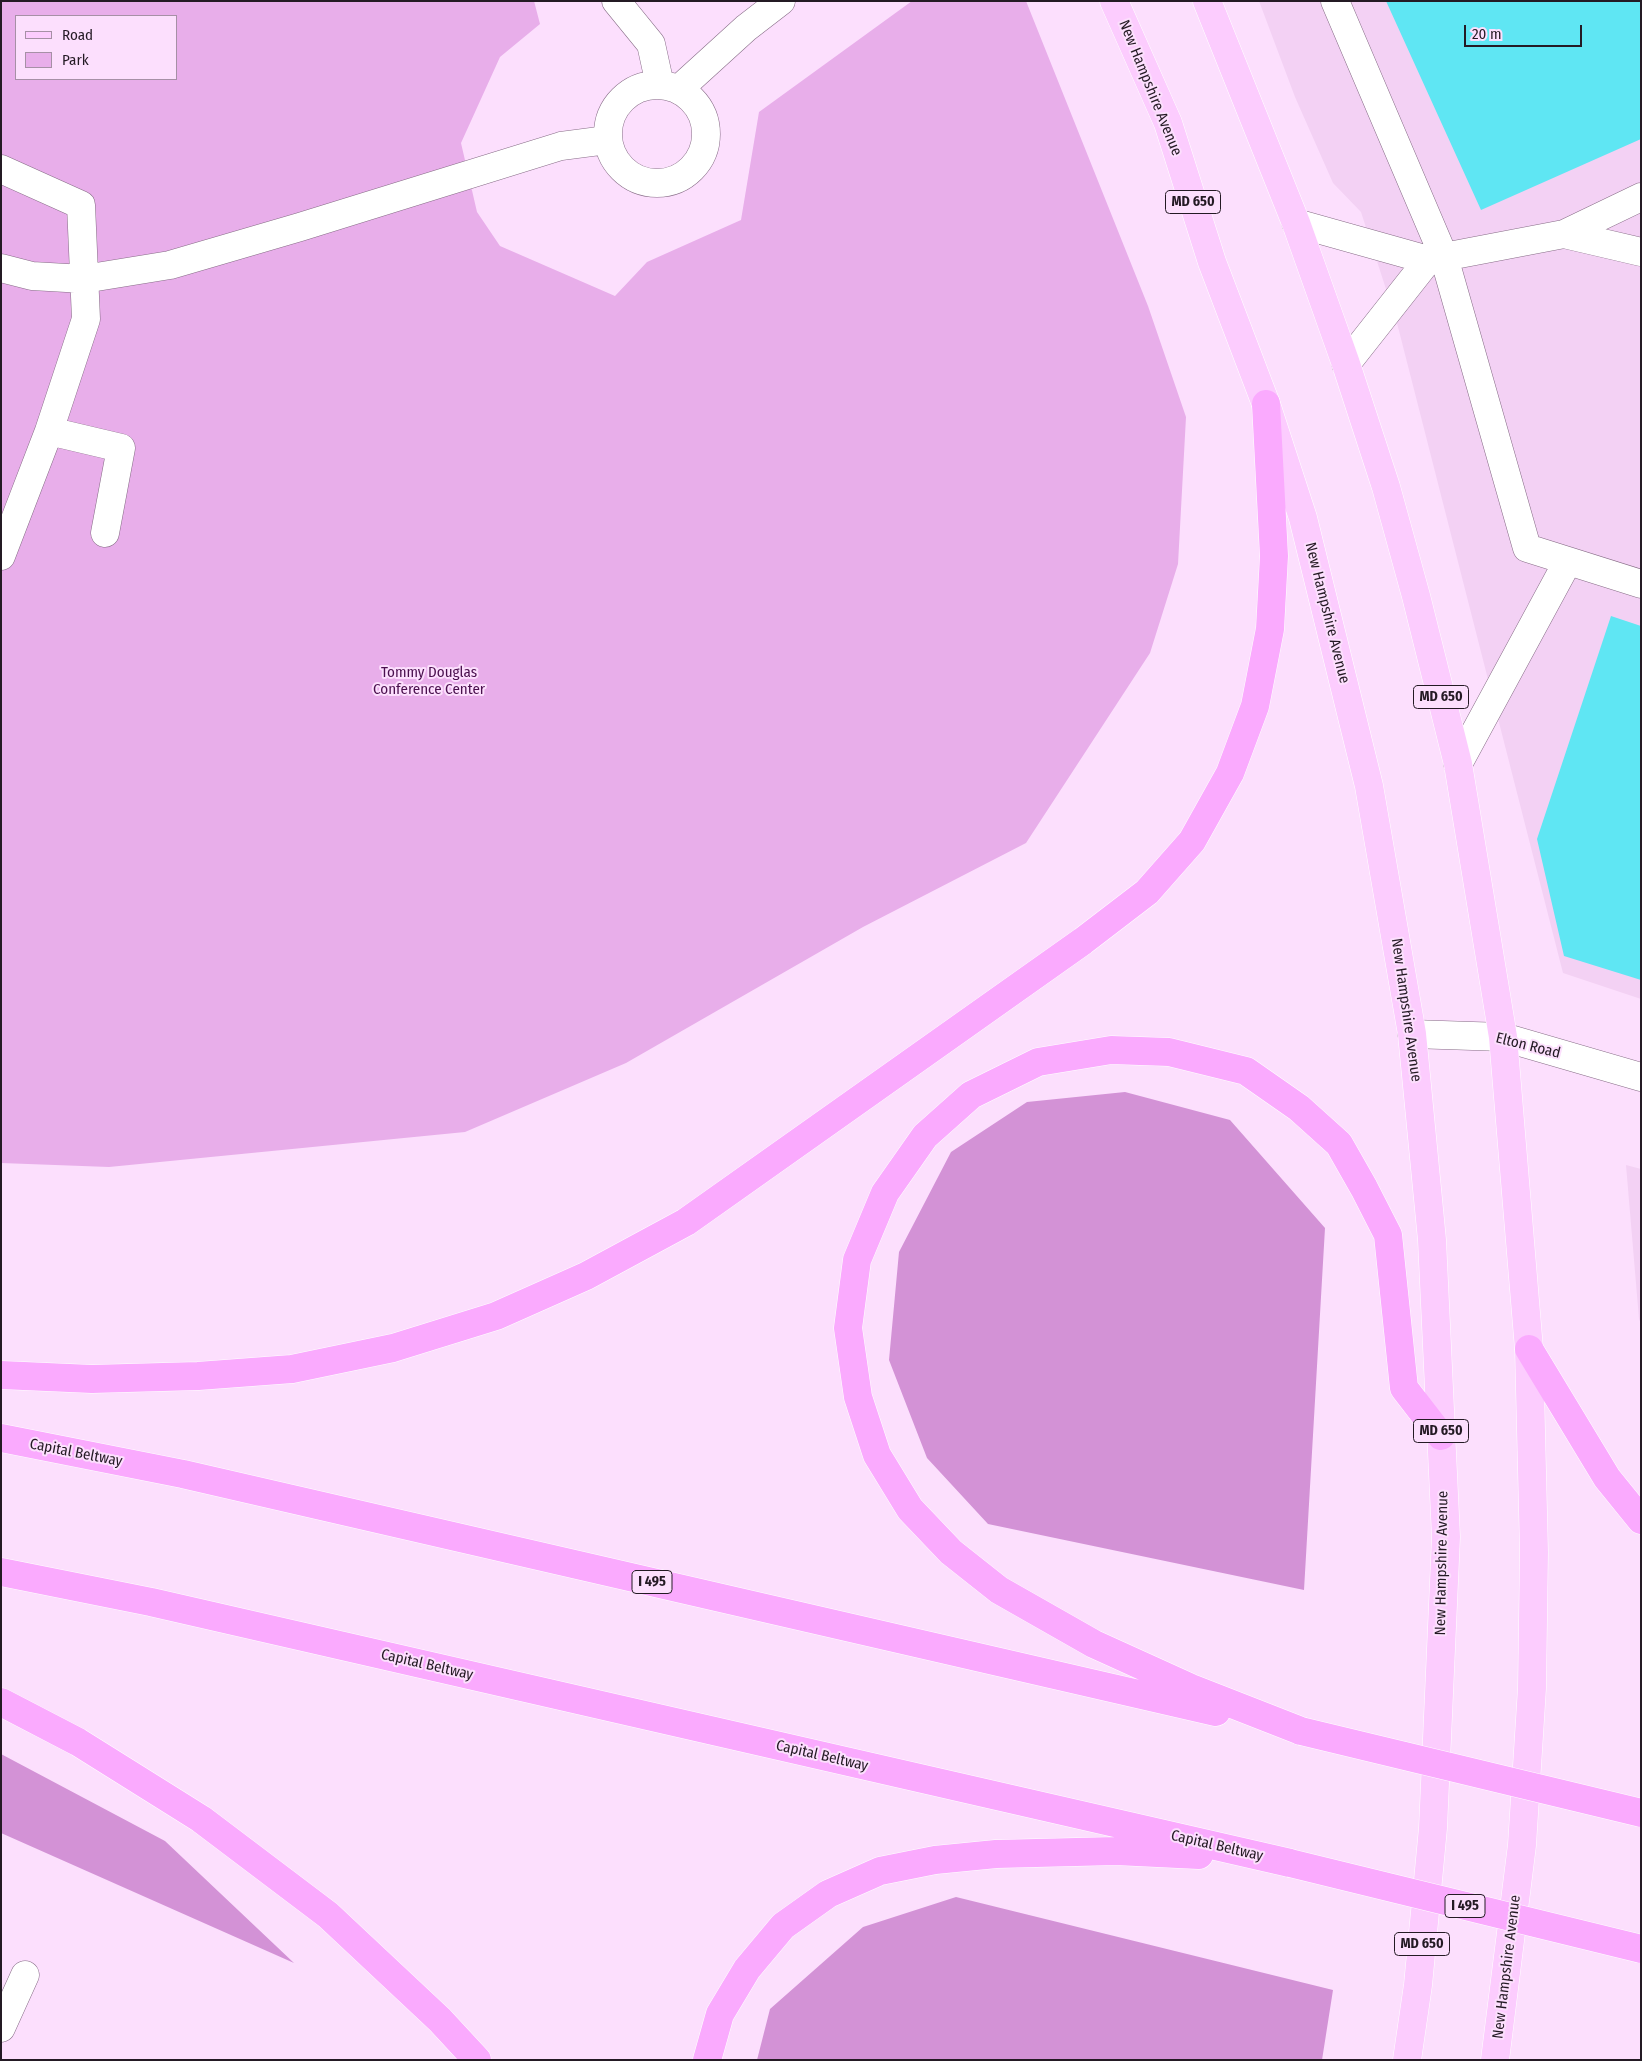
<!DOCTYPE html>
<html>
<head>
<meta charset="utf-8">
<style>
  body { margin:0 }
  #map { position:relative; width:1642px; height:2061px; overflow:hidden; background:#fcdffd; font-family:"Fira Sans Condensed",sans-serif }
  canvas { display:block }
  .frame { position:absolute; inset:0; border:2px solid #241a24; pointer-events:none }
  .legend { position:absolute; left:15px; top:15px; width:162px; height:65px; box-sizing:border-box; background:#fcdffd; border:1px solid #a690a6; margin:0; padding:6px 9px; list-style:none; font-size:15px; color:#241a24 }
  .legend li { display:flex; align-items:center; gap:10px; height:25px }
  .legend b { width:25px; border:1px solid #a690a6 }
  .scale { position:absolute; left:1464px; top:25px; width:118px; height:22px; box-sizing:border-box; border:2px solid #241a24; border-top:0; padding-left:6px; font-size:15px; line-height:18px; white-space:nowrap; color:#241a24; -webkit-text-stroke:4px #fcdffd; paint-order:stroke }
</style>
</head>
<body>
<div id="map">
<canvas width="1642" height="2061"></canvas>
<div class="frame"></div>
<ul class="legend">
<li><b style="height:6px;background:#fcccfe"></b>Road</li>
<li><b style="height:14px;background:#e8aeea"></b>Park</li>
</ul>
<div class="scale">20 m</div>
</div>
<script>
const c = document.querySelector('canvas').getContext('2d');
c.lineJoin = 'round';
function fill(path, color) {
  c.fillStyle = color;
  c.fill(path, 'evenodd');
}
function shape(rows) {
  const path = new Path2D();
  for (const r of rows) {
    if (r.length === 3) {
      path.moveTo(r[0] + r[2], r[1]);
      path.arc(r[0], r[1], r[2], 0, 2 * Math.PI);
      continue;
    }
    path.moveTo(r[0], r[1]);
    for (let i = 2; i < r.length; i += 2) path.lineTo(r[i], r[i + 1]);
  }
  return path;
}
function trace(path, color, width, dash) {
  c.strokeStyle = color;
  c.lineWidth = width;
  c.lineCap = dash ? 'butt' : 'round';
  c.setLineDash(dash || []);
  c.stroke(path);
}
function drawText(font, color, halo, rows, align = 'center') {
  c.font = font + ' "Fira Sans Condensed",sans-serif';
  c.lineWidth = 4;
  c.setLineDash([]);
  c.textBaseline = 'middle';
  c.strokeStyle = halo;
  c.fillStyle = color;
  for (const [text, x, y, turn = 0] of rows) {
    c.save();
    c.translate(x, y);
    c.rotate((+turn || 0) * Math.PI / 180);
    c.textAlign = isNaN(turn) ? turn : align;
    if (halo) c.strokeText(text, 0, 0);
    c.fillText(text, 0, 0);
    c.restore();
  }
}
const built = shape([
  [1259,1,1641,1,1641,999,1563,973,1397,323,1361,212,1333,183,1295,97],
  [1626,1165,1641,1169,1641,1324,1639,1319]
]);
const green = shape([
  [1,1,534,1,540,24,500,57,461,143,477,212,500,246,615,296,647,262,741,220,759,112,912,1,1026,1,1148,306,1186,417,1178,564,1150,653,1026,843,863,927,626,1063,465,1132,109,1167,1,1163],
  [16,16,176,16,176,79,16,79]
]);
const forest = shape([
  [1125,1092,1230,1120,1325,1228,1304,1590,988,1524,927,1458,889,1360,899,1252,951,1152,1027,1102],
  [1,1754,165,1841,294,1963,1,1833],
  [956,1897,1333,1990,1322,2060,757,2060,770,2009,863,1927]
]);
const building = shape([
  [1386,1,1641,1,1641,139,1481,210],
  [1611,616,1641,626,1641,980,1564,956,1537,839]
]);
const minor = shape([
  [616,1,651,44,660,85],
  [1335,1,1444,257,1527,548,1641,584],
  [657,134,49],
  [679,89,746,28,781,1],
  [1,169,81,205,86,319,49,431,121,448,105,533],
  [1296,223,1428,260,1564,234,1641,252],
  [1564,234,1641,197],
  [1,268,32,276,84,279,170,265,300,227,561,146,607,140],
  [1346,364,1428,260],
  [1,556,49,431],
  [1458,764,1568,561],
  [1412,1034,1503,1037,1641,1077],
  [1,2028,25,1975]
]);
const major = shape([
  [1114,1,1168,123,1212,262,1266,404,1303,518,1369,786,1412,1034,1432,1240,1446,1537,1433,1828,1418,1985,1407,2060],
  [1207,1,1296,223,1346,364,1386,487,1416,596,1458,764,1503,1037,1529,1349,1534,1552,1532,1688,1522,1845,1495,2060]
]);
const highway = shape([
  [1529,1349,1607,1478,1641,1520],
  [1,1375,92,1379,198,1376,292,1369,393,1348,496,1316,586,1276,686,1222,1083,941,1147,892,1192,841,1230,773,1255,706,1270,629,1274,556,1266,404],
  [1,1438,183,1474,1216,1712],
  [1,1572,151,1602,1290,1863],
  [1,1702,78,1742,201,1819,328,1915,440,2020,477,2060],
  [1301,1731,1191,1688,1094,1644,999,1590,951,1552,910,1509,877,1455,858,1397,848,1328,857,1260,885,1193,925,1136,971,1095,1038,1062,1111,1050,1169,1052,1246,1071,1299,1108,1339,1144,1364,1188,1388,1235,1404,1388,1441,1436],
  [707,2060,720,2014,747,1969,783,1926,828,1894,880,1871,935,1860,996,1854,1116,1851,1199,1855]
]);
const highwayBridge = shape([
  [1301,1731,1641,1813],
  [1290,1863,1641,1949]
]);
const shields = [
  [1193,202,55],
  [1441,697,55],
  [1441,1431,55],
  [652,1582,40],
  [1465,1906,40],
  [1422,1944,55]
];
const shieldNames = [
  ["MD 650",1193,202],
  ["MD 650",1441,697],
  ["MD 650",1441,1431],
  ["I 495",652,1582],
  ["I 495",1465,1906],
  ["MD 650",1422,1944]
];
const streetNames = [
  ["New Hampshire Avenue",1150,88,68],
  ["New Hampshire Avenue",1327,613,76],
  ["New Hampshire Avenue",1406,1010,82],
  ["Elton Road",1528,1046,14],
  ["Capital Beltway",76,1453,11],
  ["New Hampshire Avenue",1442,1563,-89],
  ["Capital Beltway",427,1665,13],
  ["Capital Beltway",822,1756,13],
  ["Capital Beltway",1217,1846,13],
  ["New Hampshire Avenue",1507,1967,-83]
];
const parkNames = [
  ["Tommy Douglas",429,673],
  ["Conference Center",429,690]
];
fill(built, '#f3d1f4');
fill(green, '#e8aeea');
fill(forest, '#d392d6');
fill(building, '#5fe6f3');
trace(minor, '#876d87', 29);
trace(major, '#fff', 29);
trace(highway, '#fff', 29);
trace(minor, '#fff', 28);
trace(major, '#fcccfe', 28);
trace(highway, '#faaafe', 28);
trace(highwayBridge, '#fff', 29, []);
trace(highwayBridge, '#faaafe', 28);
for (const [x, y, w] of shields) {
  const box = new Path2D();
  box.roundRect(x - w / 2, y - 11.5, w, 23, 4);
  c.fillStyle = '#fcdffd';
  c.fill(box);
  trace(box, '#241a24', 1);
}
drawText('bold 14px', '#241a24', null, shieldNames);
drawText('15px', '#241a24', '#fcdffd', streetNames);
drawText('15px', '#4a104e', '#fcdffd', parkNames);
</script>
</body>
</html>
